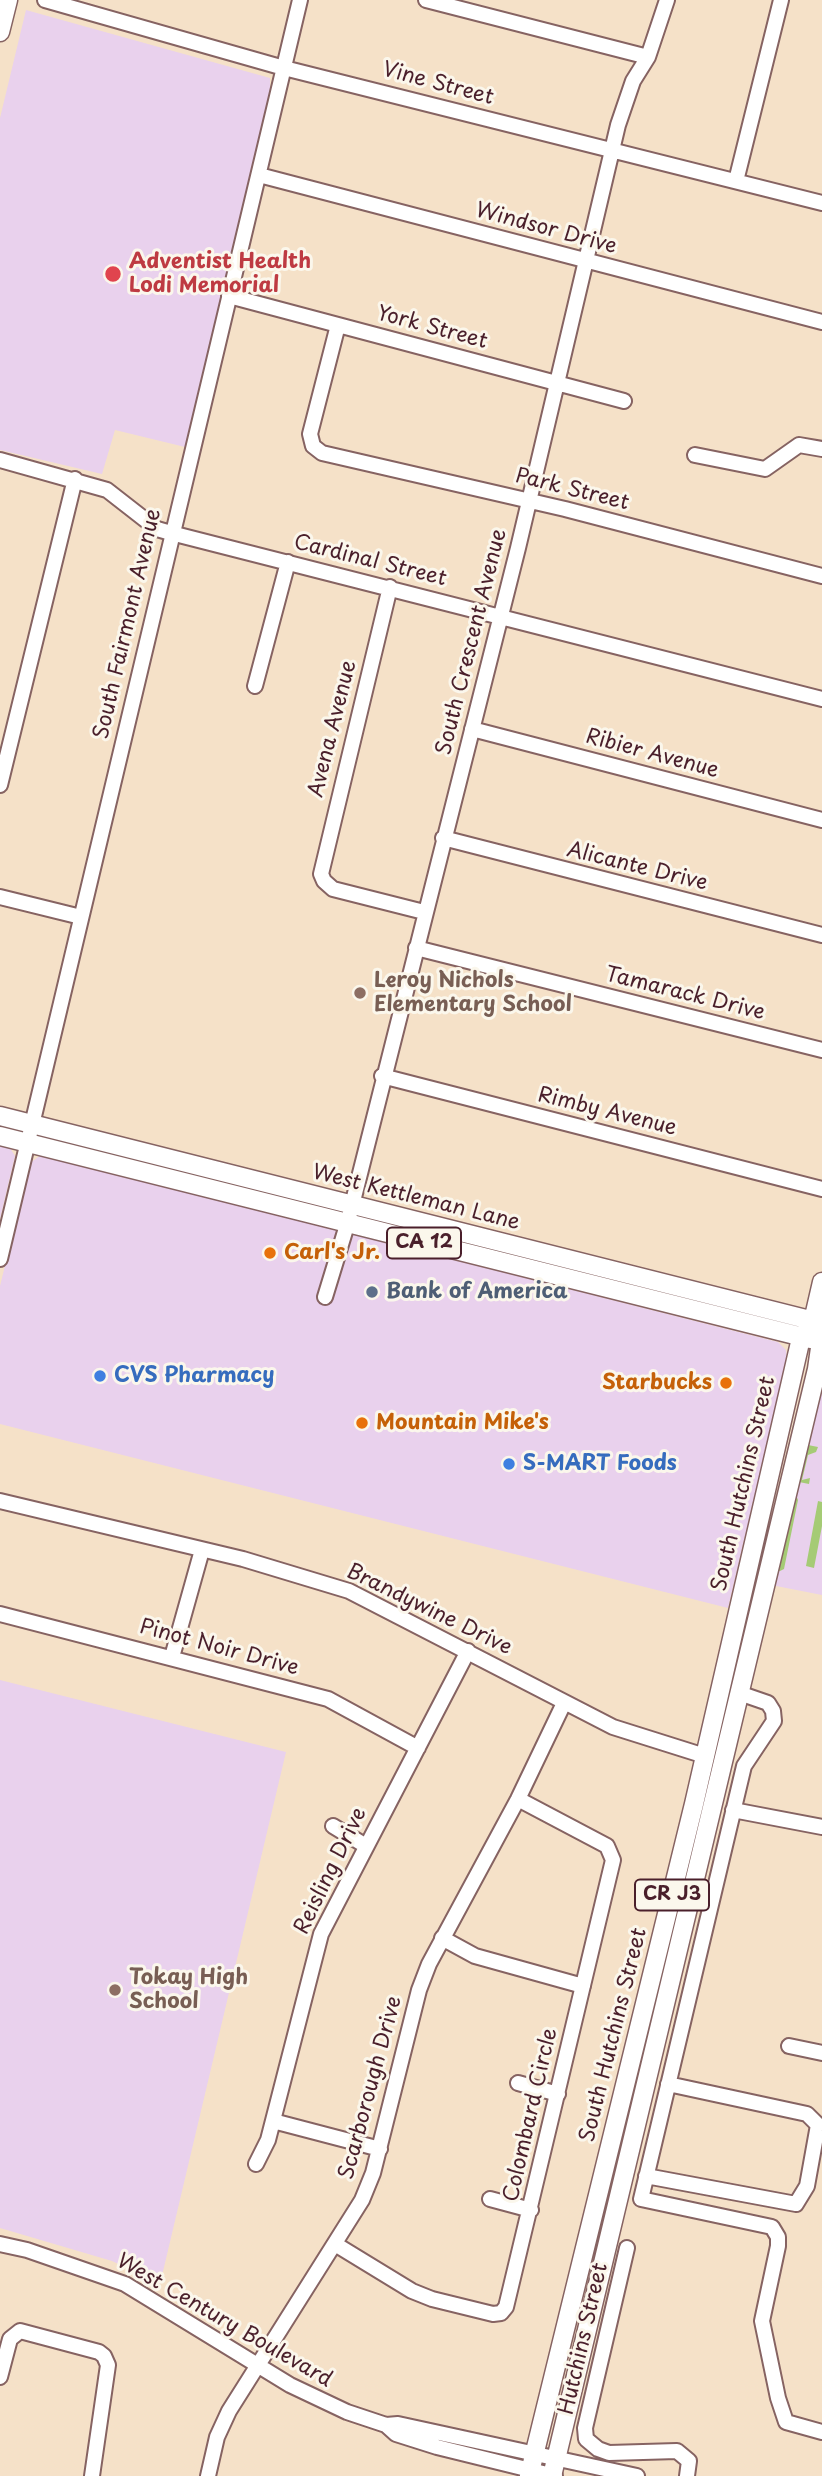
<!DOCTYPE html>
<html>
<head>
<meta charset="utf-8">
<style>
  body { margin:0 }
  canvas { display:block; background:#f5e1c8 }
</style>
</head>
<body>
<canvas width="822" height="2476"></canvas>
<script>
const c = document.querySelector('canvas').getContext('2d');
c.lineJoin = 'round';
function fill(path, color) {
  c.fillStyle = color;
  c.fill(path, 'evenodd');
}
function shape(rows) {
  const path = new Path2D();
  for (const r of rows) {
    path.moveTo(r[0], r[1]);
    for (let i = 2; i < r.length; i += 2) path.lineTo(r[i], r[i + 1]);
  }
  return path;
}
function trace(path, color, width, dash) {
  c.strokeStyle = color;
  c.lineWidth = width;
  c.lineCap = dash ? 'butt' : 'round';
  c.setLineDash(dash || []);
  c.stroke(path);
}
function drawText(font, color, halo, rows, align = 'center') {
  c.font = font + ' "Playpen Sans",sans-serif';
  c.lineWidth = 6;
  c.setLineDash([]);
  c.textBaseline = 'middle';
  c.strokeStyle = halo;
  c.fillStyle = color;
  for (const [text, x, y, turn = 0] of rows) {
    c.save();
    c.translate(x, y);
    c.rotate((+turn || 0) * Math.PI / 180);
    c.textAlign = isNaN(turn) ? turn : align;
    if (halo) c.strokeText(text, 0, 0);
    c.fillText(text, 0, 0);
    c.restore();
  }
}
const built = shape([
  [26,10,270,78,270,92,185,447,115,430,102,474,0,450,0,118],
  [0,1144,10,1148,15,1156,0,1219],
  [41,1155,778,1342,786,1350,787,1357,728,1608,0,1424,0,1286,30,1163],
  [822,1365,822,1595,771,1585],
  [0,1680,286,1752,160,2284,112,2261,0,2228]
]);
const green = shape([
  [808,1445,818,1447,816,1452,808,1455,802,1480,810,1478,809,1484,799,1482],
  [796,1495,798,1500,784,1569,780,1571,778,1570],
  [818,1501,822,1502,822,1526,814,1568,806,1566]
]);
const minor = shape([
  [45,0,284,68,822,203],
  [426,0,648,57],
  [259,175,822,322],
  [736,181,781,0],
  [229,296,624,401],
  [338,325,310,434,313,446,322,453,565,509,822,576],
  [695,455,765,469,799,445,822,449],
  [0,460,107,490,157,529,171,533,822,699],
  [390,587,321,874,324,881,333,889,424,912],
  [255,686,288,562],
  [472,729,822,820],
  [0,785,75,479],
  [443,838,822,935],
  [0,897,81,917],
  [416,948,822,1050],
  [382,1076,822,1189],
  [0,1259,300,0],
  [325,1297,347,1225,518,548,618,125,633,81,648,57,667,0],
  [0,1501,243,1559,349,1591,613,1727,705,1756],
  [0,1614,328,1699,418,1748],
  [172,1657,202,1550],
  [739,1693,768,1703,773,1711,774,1721,744,1766,641,2199,772,2227,778,2237,778,2246,762,2321,778,2398,786,2422,822,2432],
  [733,1810,822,1827],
  [333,1826,366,1846],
  [442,1938,475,1956,583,1986],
  [789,2046,822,2053],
  [518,2083,558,2094],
  [668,2084,807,2114,818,2125],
  [273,2121,380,2149],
  [256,2164,268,2140,321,1934,468,1651],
  [646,2176,796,2204,807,2186,818,2125],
  [490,2199,531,2210],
  [0,2244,27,2250,125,2284,290,2385,347,2412,386,2425,396,2434,437,2447,555,2476],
  [335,2244,412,2291,432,2299,493,2314,501,2313,506,2307,613,1860,607,1846,518,1799],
  [627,2248,585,2428,586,2439,598,2449,609,2453,677,2451,689,2461,687,2476],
  [0,2377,10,2339,20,2331,99,2352,104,2356,108,2365,92,2476],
  [386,2425,398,2424,637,2476],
  [208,2476,217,2437,229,2411,362,2200,373,2173,419,1990,429,1964,518,1799,564,1703]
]);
const major = shape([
  [0,32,8,0],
  [0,1116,822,1323],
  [0,1136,811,1339],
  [529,2476,694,1804,801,1338,813,1321,822,1282],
  [552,2476,817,1369,821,1341,813,1321]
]);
const markers = [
  [113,274,9,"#e0444e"],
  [360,993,7,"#8d6e63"],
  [270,1253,7,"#e8710a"],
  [372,1292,7,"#5c6f8a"],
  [100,1376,7,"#3f7fe0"],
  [726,1383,7,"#e8710a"],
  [362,1423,7,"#e8710a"],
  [509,1464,7,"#3f7fe0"],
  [115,1990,7,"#8d6e63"]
];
const shields = [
  [424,1243,74],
  [672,1895,74]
];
const shieldNames = [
  ["CA 12",424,1243],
  ["CR J3",672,1895]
];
const streetNames = [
  ["Vine Street",438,84,15],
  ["Windsor Drive",546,229,15],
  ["York Street",432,328,15],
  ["Park Street",572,490,14],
  ["Cardinal Street",370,561,14],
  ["South Fairmont Avenue",128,624,-77],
  ["South Crescent Avenue",472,642,-76],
  ["Avena Avenue",333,729,-76],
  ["Ribier Avenue",652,754,15],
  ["Alicante Drive",637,867,14],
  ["Tamarack Drive",685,994,14],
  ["Rimby Avenue",607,1112,14],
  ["West Kettleman Lane",416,1198,14],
  ["South Hutchins Street",744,1484,-77],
  ["Brandywine Drive",429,1610,26],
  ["Pinot Noir Drive",219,1648,15],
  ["Reisling Drive",331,1871,-64],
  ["South Hutchins Street",614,2035,-76],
  ["Scarborough Drive",371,2088,-75],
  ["Colombard Circle",531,2115,-77],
  ["West Century Boulevard",224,2321,30],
  ["Hutchins Street",584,2339,-77]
];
const healthNames = [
  ["Adventist Health",129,262],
  ["Lodi Memorial",129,286]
];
const educationNames = [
  ["Leroy Nichols",374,981],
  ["Elementary School",374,1005],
  ["Tokay High",129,1978],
  ["School",129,2002]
];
const foodNames = [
  ["Carl's Jr.",284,1253],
  ["Starbucks",712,1383,"right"],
  ["Mountain Mike's",376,1423]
];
const serviceNames = [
  ["Bank of America",386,1292]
];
const shopNames = [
  ["CVS Pharmacy",114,1376],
  ["S-MART Foods",523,1464]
];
fill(built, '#e9d1ed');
fill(green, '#a5cb75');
trace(minor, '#866362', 18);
trace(major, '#866362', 21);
trace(minor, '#fff', 14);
trace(major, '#fff', 18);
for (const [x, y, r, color] of markers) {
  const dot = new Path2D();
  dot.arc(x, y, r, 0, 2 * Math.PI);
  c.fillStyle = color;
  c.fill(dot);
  trace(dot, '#fbf7ec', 2.5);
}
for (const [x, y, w] of shields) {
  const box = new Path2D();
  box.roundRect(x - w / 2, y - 15.5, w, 31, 5);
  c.fillStyle = '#fbf7ec';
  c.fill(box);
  trace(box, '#4a1f2b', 2);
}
drawText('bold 19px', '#4a1f2b', null, shieldNames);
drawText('21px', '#4a1f2b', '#fbf7ec', streetNames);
drawText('bold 21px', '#be3a42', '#fbf7ec', healthNames, 'left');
drawText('bold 21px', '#785e54', '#fbf7ec', educationNames, 'left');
drawText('bold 21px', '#c56008', '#fbf7ec', foodNames, 'left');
drawText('bold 21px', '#4e5e75', '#fbf7ec', serviceNames, 'left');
drawText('bold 21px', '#366cbe', '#fbf7ec', shopNames, 'left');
</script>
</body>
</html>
